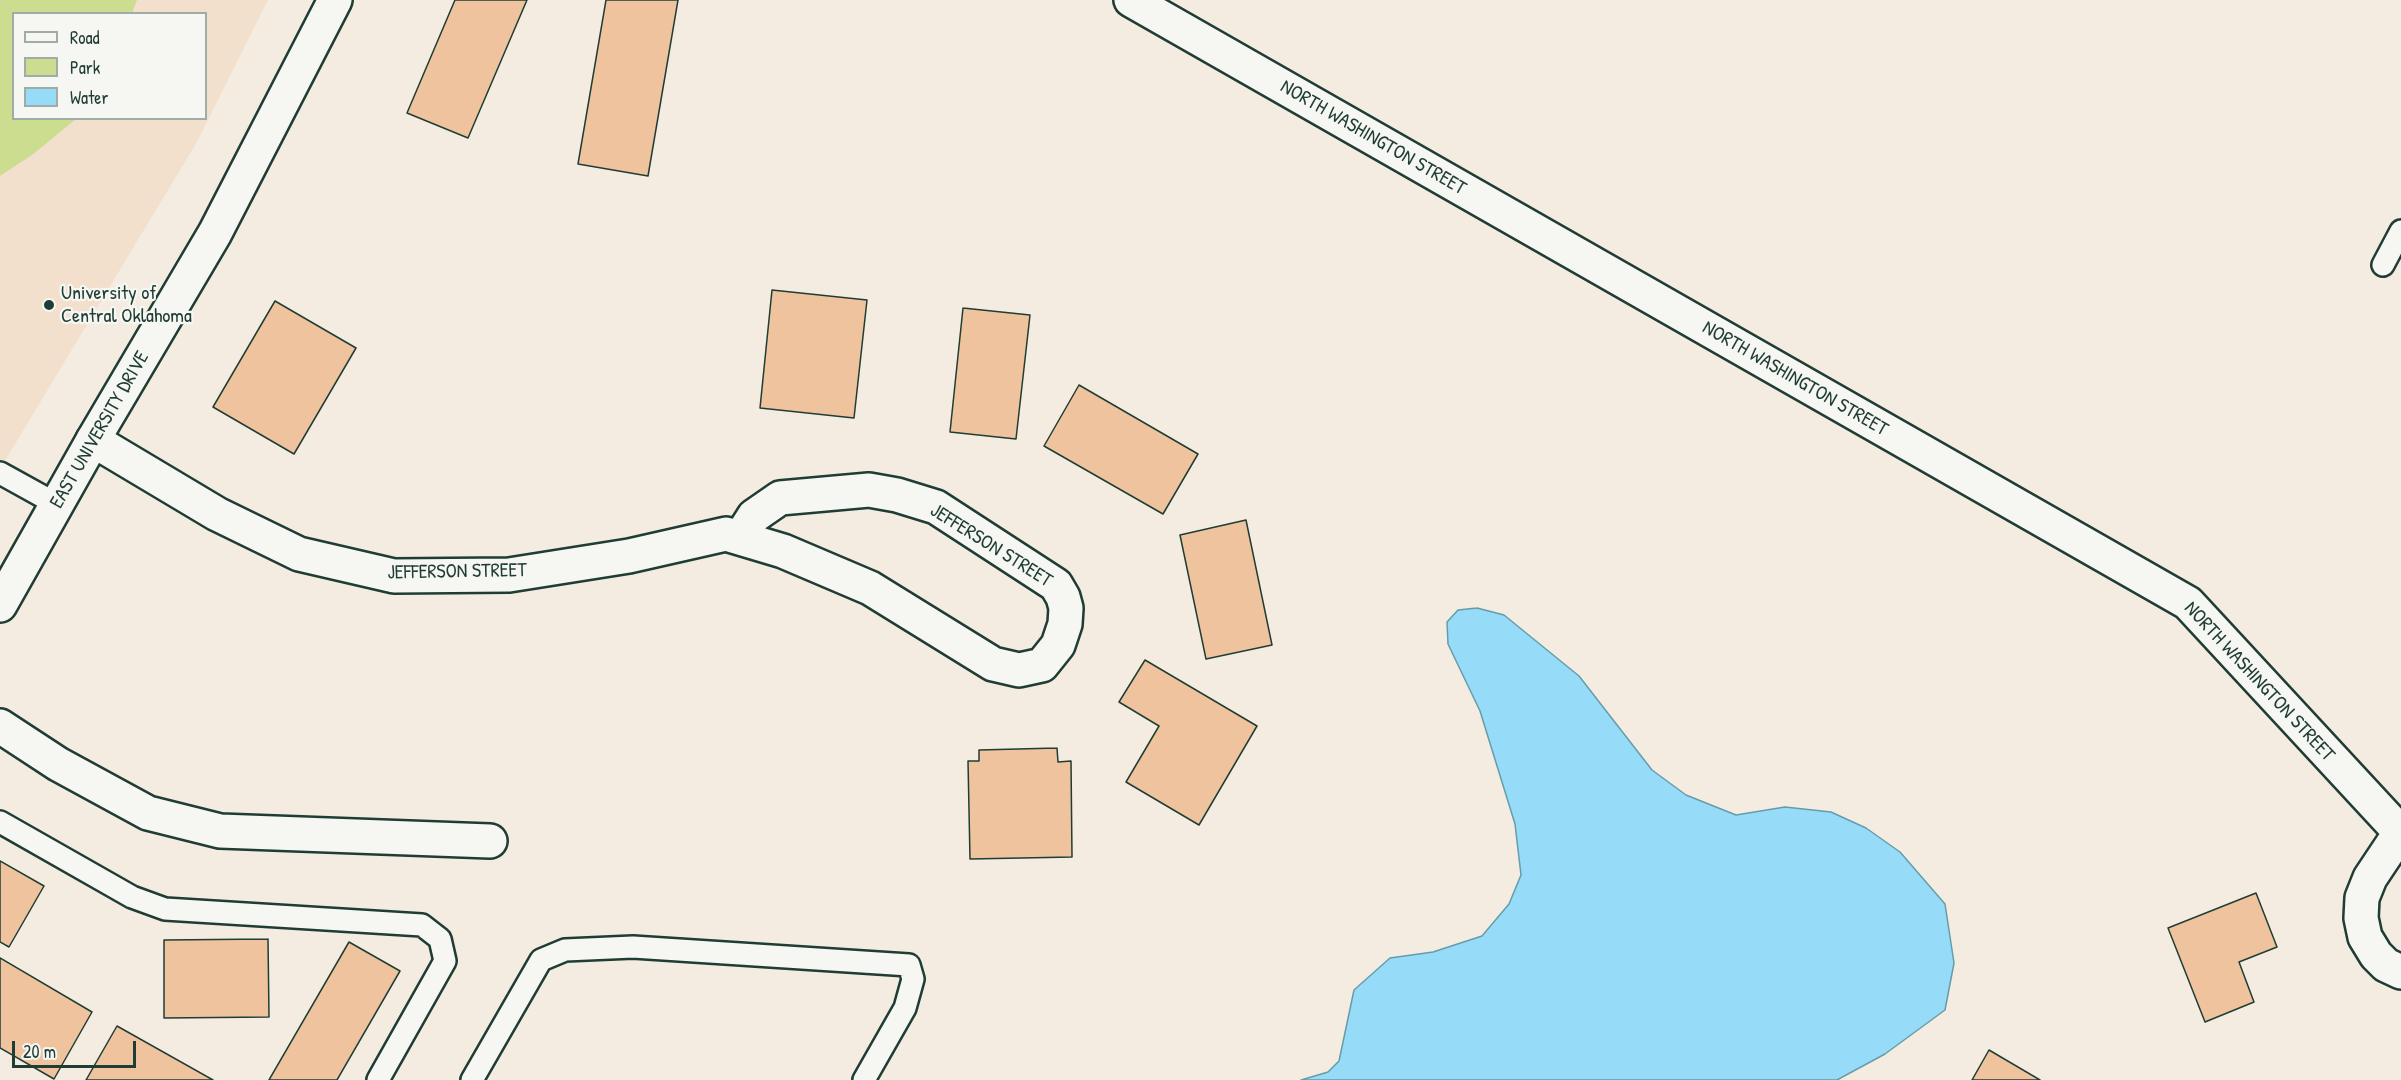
<!DOCTYPE html>
<html>
<head>
<meta charset="utf-8">
<style>
  body { margin:0 }
  #map { position:relative; width:2401px; height:1080px; overflow:hidden; background:#f4ece1; font-family:"Patrick Hand",sans-serif }
  canvas { display:block }
  .legend { position:absolute; left:12px; top:12px; width:195px; height:108px; box-sizing:border-box; background:#f6f6f2; border:2px solid #a0aca6; margin:0; padding:8px 10px; list-style:none; font-size:18px; color:#1f3d34 }
  .legend li { display:flex; align-items:center; gap:12px; height:30px }
  .legend b { width:30px; border:2px solid #a0aca6 }
  .scale { position:absolute; left:12px; top:1041px; width:124px; height:27px; box-sizing:border-box; border:3px solid #1f3d34; border-top:0; padding-left:8px; font-size:18px; line-height:21px; white-space:nowrap; color:#1f3d34; -webkit-text-stroke:4px #f6f6f2; paint-order:stroke }
</style>
</head>
<body>
<div id="map">
<canvas width="2401" height="1080"></canvas>
<ul class="legend">
<li><b style="height:8px;background:#f6f6f2"></b>Road</li>
<li><b style="height:16px;background:#cddd90"></b>Park</li>
<li><b style="height:16px;background:#96dcf8"></b>Water</li>
</ul>
<div class="scale">20 m</div>
</div>
<script>
const c = document.querySelector('canvas').getContext('2d');
c.lineJoin = 'round';
function fill(path, color) {
  c.fillStyle = color;
  c.fill(path, 'evenodd');
}
function shape(rows) {
  const path = new Path2D();
  for (const r of rows) {
    path.moveTo(r[0], r[1]);
    for (let i = 2; i < r.length; i += 2) path.lineTo(r[i], r[i + 1]);
  }
  return path;
}
function trace(path, color, width, dash) {
  c.strokeStyle = color;
  c.lineWidth = width;
  c.lineCap = dash ? 'butt' : 'round';
  c.setLineDash(dash || []);
  c.stroke(path);
}
function drawText(font, color, halo, rows, align = 'center') {
  c.font = font + ' "Patrick Hand",sans-serif';
  c.lineWidth = 4.5;
  c.setLineDash([]);
  c.textBaseline = 'middle';
  c.strokeStyle = halo;
  c.fillStyle = color;
  for (const [text, x, y, turn = 0] of rows) {
    c.save();
    c.translate(x, y);
    c.rotate((+turn || 0) * Math.PI / 180);
    c.textAlign = isNaN(turn) ? turn : align;
    if (halo) c.strokeText(text, 0, 0);
    c.fillText(text, 0, 0);
    c.restore();
  }
}
const built = shape([
  [0,0,268,0,197,142,0,469],
  [14,14,206,14,206,118,14,118]
]);
const green = shape([
  [0,0,137,0,132,13,14,14,14,118,76,119,32,155,0,176]
]);
const water = shape([
  [1477,608,1504,615,1579,676,1652,770,1686,795,1736,815,1785,807,1831,812,1866,828,1900,852,1945,904,1954,963,1945,1010,1885,1054,1837,1080,1301,1080,1328,1072,1339,1061,1354,990,1390,958,1433,952,1482,936,1509,904,1521,875,1515,824,1480,711,1448,644,1447,622,1458,610,1477,608]
]);
const building = shape([
  [455,0,527,0,468,138,407,113,455,0],
  [606,0,678,0,648,176,578,164,606,0],
  [772,290,867,300,854,418,760,408,772,290],
  [275,301,356,348,294,454,213,407,275,301],
  [963,308,1030,315,1016,439,950,432,963,308],
  [1079,385,1198,454,1163,514,1044,446,1079,385],
  [1246,520,1272,645,1206,659,1180,535,1246,520],
  [1145,660,1257,726,1199,825,1126,782,1159,726,1119,702,1145,660],
  [1057,748,1058,762,1071,761,1072,857,970,859,968,761,979,761,979,750,1057,748],
  [0,861,44,886,9,947,0,942,0,861],
  [2256,893,2277,947,2239,962,2254,1002,2205,1022,2168,928,2256,893],
  [268,939,269,1017,164,1018,164,940,268,939],
  [349,942,400,971,337,1080,269,1080,349,942],
  [0,958,92,1012,54,1079,0,1048,0,958],
  [117,1026,213,1080,86,1080,117,1026],
  [1989,1050,2040,1080,1972,1080,1989,1050]
]);
const service = shape([
  [2383,265,2401,231],
  [0,473,58,505],
  [0,822,132,897,165,909,422,925,440,939,445,961,378,1080],
  [472,1080,541,960,565,950,633,947,909,965,913,979,905,1008,864,1080]
]);
const minor = shape([
  [1131,0,2188,603,2401,833],
  [93,440,217,514,299,554,394,576,509,575,629,556,726,534,783,551,870,588,993,664,1019,670,1042,665,1058,645,1065,624,1066,608,1063,597,1056,585,936,507,897,495,869,490,780,498,754,516,740,538],
  [0,726,58,764,148,813,220,831,490,841],
  [2400,833,2370,878,2362,898,2361,918,2365,937,2376,955,2386,965,2401,972]
]);
const tertiary = shape([
  [0,605,93,440,215,233,335,0]
]);
const markers = [
  [49,305,6,"#1f3d34"]
];
const streetNames = [
  ["NORTH WASHINGTON STREET",1373,138,30],
  ["NORTH WASHINGTON STREET",1795,379,30],
  ["EAST UNIVERSITY DRIVE",100,430,-60],
  ["JEFFERSON STREET",991,546,32],
  ["JEFFERSON STREET",457,572,-1],
  ["NORTH WASHINGTON STREET",2259,682,47]
];
const poiNames = [
  ["University of",61,294],
  ["Central Oklahoma",61,317]
];
fill(built, '#f2e0cd');
fill(green, '#cddd90');
fill(water, '#96dcf8');
trace(water, '#669caa', 1.5);
fill(building, '#eec39d');
trace(building, '#1f3d34', 1.5);
trace(service, '#1f3d34', 26);
trace(minor, '#1f3d34', 38);
trace(tertiary, '#1f3d34', 38);
trace(service, '#f6f6f2', 21);
trace(minor, '#f6f6f2', 33);
trace(tertiary, '#f6f6f2', 33);
for (const [x, y, r, color] of markers) {
  const dot = new Path2D();
  dot.arc(x, y, r, 0, 2 * Math.PI);
  c.fillStyle = color;
  c.fill(dot);
  trace(dot, '#f6f6f2', 2);
}
drawText('20px', '#1f3d34', '#f6f6f2', streetNames);
drawText('20px', '#1f3d34', '#f6f6f2', poiNames, 'left');
</script>
</body>
</html>
